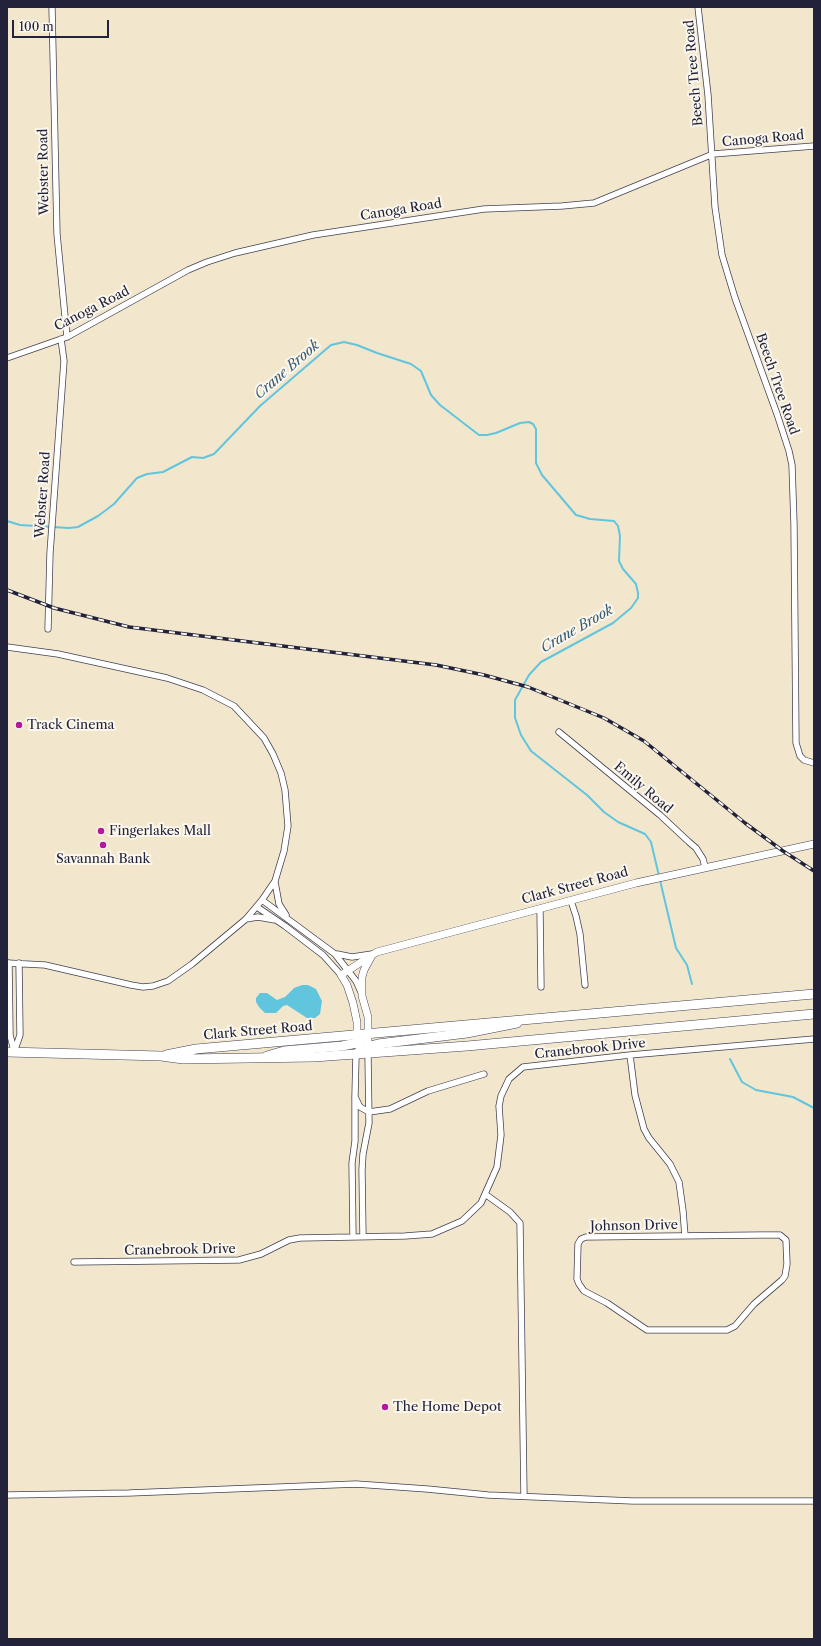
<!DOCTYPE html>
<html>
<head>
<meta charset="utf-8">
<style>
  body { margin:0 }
  #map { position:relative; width:821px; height:1646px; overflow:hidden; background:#f2e7cd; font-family:"Libre Caslon Text",serif }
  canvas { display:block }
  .frame { position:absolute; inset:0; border:8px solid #22223b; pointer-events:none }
  .scale { position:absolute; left:12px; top:20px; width:97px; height:18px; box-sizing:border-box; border:2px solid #22223b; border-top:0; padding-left:5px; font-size:12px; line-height:14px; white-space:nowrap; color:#22223b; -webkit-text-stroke:3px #fbf7ec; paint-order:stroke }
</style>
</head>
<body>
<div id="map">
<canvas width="821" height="1646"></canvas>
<div class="frame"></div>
<div class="scale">100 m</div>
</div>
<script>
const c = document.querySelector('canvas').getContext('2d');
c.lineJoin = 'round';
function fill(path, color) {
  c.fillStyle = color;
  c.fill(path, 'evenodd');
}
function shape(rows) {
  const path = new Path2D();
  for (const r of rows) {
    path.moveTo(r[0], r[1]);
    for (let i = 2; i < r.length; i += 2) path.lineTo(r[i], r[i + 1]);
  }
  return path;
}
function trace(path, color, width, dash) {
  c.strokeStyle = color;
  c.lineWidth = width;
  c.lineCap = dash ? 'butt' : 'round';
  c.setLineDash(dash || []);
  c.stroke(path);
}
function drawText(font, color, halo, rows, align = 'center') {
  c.font = font + ' "Libre Caslon Text",serif';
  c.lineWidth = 4;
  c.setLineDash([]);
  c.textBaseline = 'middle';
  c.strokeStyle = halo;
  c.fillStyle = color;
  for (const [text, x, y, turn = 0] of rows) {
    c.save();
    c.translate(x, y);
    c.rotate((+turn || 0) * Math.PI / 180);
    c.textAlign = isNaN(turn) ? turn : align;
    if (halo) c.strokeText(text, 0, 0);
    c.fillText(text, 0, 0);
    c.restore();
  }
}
const water = shape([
  [302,985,308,985,316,989,322,1001,320,1014,315,1018,307,1018,287,1005,283,1006,276,1013,265,1013,259,1007,256,1002,256,998,260,993,267,993,277,1000,285,997,294,988]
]);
const stream = shape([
  [7,521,20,525,69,528,78,527,98,516,114,504,137,478,147,474,163,472,192,457,203,458,214,454,260,406,331,345,344,342,357,345,377,353,411,364,421,371,431,395,440,405,479,435,487,435,496,433,520,423,529,422,533,424,536,429,536,463,542,475,576,515,590,519,614,521,618,526,620,536,619,561,623,569,636,584,638,593,638,598,631,608,613,623,541,662,529,675,515,700,515,718,521,735,531,751,587,795,604,812,618,822,645,834,651,842,676,948,687,965,692,984],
  [730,1059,742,1082,756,1090,793,1097,814,1108]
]);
const minor = shape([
  [52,7,57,234,67,337],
  [698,7,708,95,715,207,722,255,735,298,777,414,789,451,792,465,794,524,796,743,800,756,804,760,814,763],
  [7,358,67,337,188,270,207,262,235,253,313,235,484,209,562,206,594,203,713,154,814,146],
  [48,629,50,553,64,361,61,339],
  [7,647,58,654,167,678,203,690,234,706,264,738,273,754,281,773,285,790,288,826,284,851,275,881,262,900,246,919,192,964,168,981,153,986,143,987,131,985,45,965,7,963],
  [559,732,660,815,689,842,696,848,703,859,705,867],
  [275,882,279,904,286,915],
  [262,900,335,954,356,981,361,992],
  [571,901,576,916,580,934,585,985],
  [257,907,285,926,323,955,341,975],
  [540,909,541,987],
  [246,919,258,917,275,920],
  [337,954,352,957,372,954],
  [9,963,10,1035,14,1051],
  [14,1052,20,1035,19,963],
  [630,1055,635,1095,644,1129,649,1138,670,1164,679,1182,683,1211,685,1236],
  [355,1097,360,1107,369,1112],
  [369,1112,390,1109,428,1091,484,1074],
  [485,1194,510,1212,520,1223,524,1496],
  [762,1235,780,1235,786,1240,787,1264,785,1276,782,1280,754,1304,735,1326,727,1330,647,1330,607,1303,584,1291,579,1284,577,1279,578,1244,581,1239,586,1237,762,1235],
  [353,1237,352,1163,355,1141,355,1096,356,1055],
  [363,1237,362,1170,363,1154,369,1123,368,1054],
  [74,1262,239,1260,261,1254,289,1240,300,1238,405,1236,432,1234,462,1221,481,1203,497,1167,501,1135,499,1106,501,1096,509,1079,523,1067,630,1055,814,1039],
  [7,1495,129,1493,356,1484,427,1489,488,1495,633,1501,814,1501]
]);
const tertiary = shape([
  [357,1039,357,1022,353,1003,347,985,341,975,377,952,636,883,814,844],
  [368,1050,368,1017,362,996,362,977,364,970,371,957]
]);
const primary = shape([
  [356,1055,362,1048,378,1044,467,1033,517,1023],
  [267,1056,284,1051,342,1046,357,1043,368,1034]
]);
const trunk = shape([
  [7,1052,161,1056,183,1059,314,1057,467,1046,814,1014],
  [166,1055,196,1049,814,994]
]);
const rail = shape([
  [7,590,54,608,129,627,436,665,484,675,528,687,604,718,644,741,745,823,783,851,814,871]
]);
const markers = [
  [19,725,4,"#b5179e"],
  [101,831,4,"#b5179e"],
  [103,845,4,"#b5179e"],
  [385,1407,4,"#b5179e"]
];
const streetNames = [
  ["Beech Tree Road",694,73,-95],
  ["Canoga Road",763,139,-5],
  ["Webster Road",44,172,-91],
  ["Canoga Road",401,210,-9],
  ["Canoga Road",92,309,-27],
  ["Beech Tree Road",777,384,71],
  ["Webster Road",43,495,-86],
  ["Emily Road",643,788,40],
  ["Clark Street Road",575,886,-15],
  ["Clark Street Road",258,1031,-5],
  ["Cranebrook Drive",590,1049,-6],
  ["Johnson Drive",634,1226,-1],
  ["Cranebrook Drive",180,1250,-1]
];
const poiNames = [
  ["Track Cinema",27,725],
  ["Fingerlakes Mall",109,831],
  ["Savannah Bank",103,859,"center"],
  ["The Home Depot",393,1407]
];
const waterNames = [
  ["Crane Brook",287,370,-41],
  ["Crane Brook",577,629,-30]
];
fill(water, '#60c5dd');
trace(stream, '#60c5dd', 2);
trace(minor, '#414051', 7);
trace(tertiary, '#414051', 8);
trace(primary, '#414051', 10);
trace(trunk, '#414051', 10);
trace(minor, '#fff', 5.5);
trace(tertiary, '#fff', 7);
trace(primary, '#fff', 9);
trace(trunk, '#fff', 9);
trace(rail, '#22223b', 3.5);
trace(rail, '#fbf7ec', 2, [6]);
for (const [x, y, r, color] of markers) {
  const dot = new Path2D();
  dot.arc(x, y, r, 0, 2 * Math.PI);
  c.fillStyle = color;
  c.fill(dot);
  trace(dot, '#fbf7ec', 1.5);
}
drawText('13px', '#22223b', '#fbf7ec', streetNames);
drawText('13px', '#22223b', '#fbf7ec', poiNames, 'left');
drawText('italic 14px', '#385b74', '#fbf7ec', waterNames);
</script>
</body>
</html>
